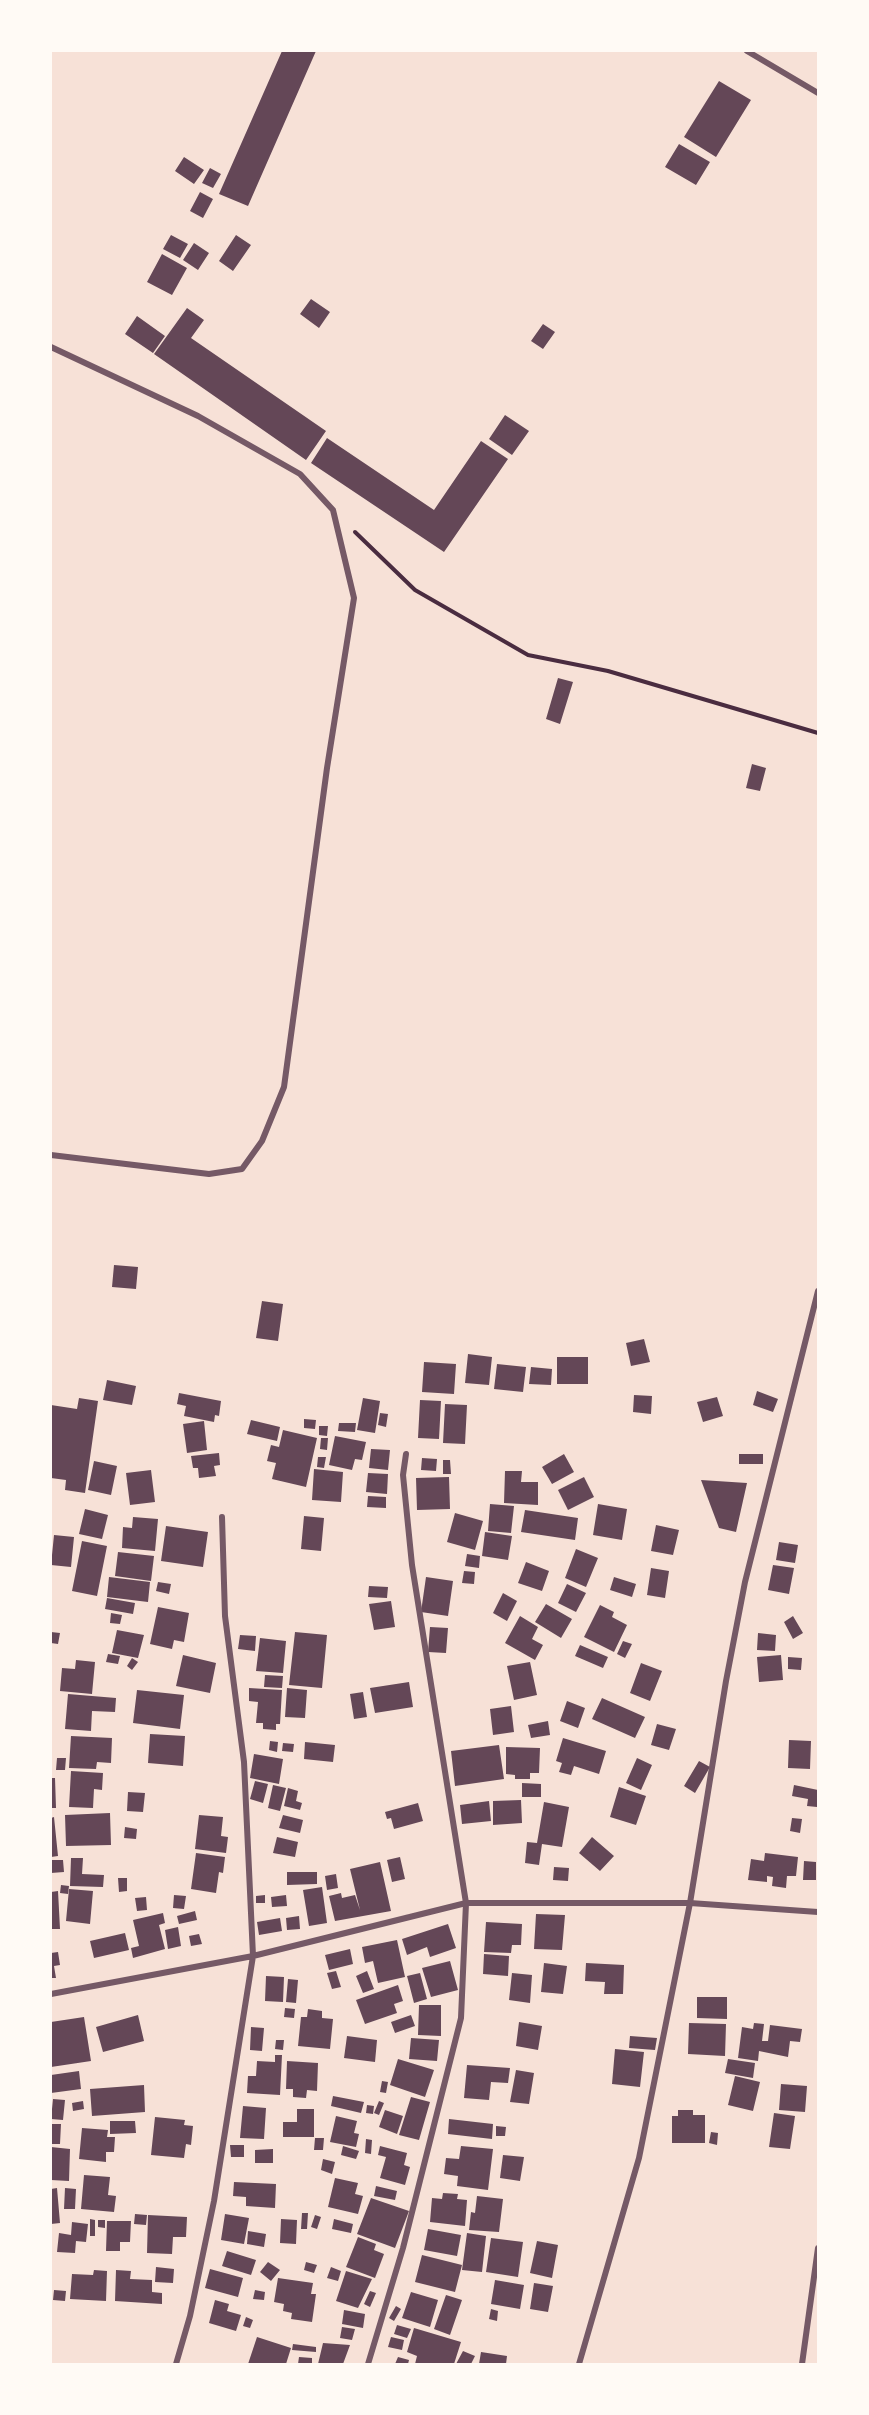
<!DOCTYPE html>
<html>
<head>
<meta charset="utf-8">
<style>
  body { margin:0 }
  #map { position:relative; width:869px; height:2415px; overflow:hidden; background:#f7e1d7; font-family:Commissioner,sans-serif }
  canvas { display:block }
  .frame { position:absolute; inset:0; border:52px solid #fffaf5; pointer-events:none }
</style>
</head>
<body>
<div id="map">
<canvas width="869" height="2415"></canvas>
<div class="frame"></div>
</div>
<script>
const c = document.querySelector('canvas').getContext('2d');
c.lineJoin = 'round';
function fill(path, color) {
  c.fillStyle = color;
  c.fill(path, 'evenodd');
}
function shape(rows) {
  const path = new Path2D();
  for (const r of rows) {
    path.moveTo(r[0], r[1]);
    for (let i = 2; i < r.length; i += 2) path.lineTo(r[i], r[i + 1]);
  }
  return path;
}
function trace(path, color, width, dash) {
  c.strokeStyle = color;
  c.lineWidth = width;
  c.lineCap = dash ? 'butt' : 'round';
  c.setLineDash(dash || []);
  c.stroke(path);
}
const building = shape([
  [282,51,316,51,248,206,219,194],
  [719,81,751,100,716,157,684,137],
  [679,144,710,162,696,185,665,167],
  [184,157,204,170,194,184,175,171],
  [210,168,221,174,213,188,202,183],
  [200,192,213,199,203,218,190,211],
  [171,235,188,244,180,258,163,249],
  [236,235,251,245,233,271,219,261],
  [194,243,209,253,198,270,183,260],
  [162,254,187,268,172,295,147,282],
  [311,299,330,312,319,328,300,314],
  [187,308,204,320,191,338,326,431,306,460,154,354],
  [137,316,165,336,153,353,125,334],
  [543,324,555,332,543,349,531,341],
  [505,415,529,431,512,455,489,439],
  [327,438,434,510,481,441,508,459,444,552,311,463],
  [558,678,573,682,560,724,546,719],
  [752,764,766,768,760,791,746,788],
  [114,1265,138,1267,136,1289,112,1287],
  [262,1301,283,1304,278,1341,256,1338],
  [644,1339,650,1362,631,1366,626,1343],
  [468,1354,492,1357,489,1385,465,1383],
  [557,1357,588,1357,588,1384,557,1384],
  [424,1362,456,1364,454,1394,422,1392],
  [497,1364,526,1367,523,1392,494,1389],
  [531,1367,552,1369,551,1385,529,1384],
  [107,1380,136,1386,132,1405,103,1400],
  [757,1391,778,1399,773,1412,753,1405],
  [179,1393,221,1401,219,1416,215,1415,214,1422,184,1416,186,1406,177,1404],
  [634,1395,652,1396,651,1414,633,1412],
  [717,1397,723,1416,703,1422,697,1402],
  [79,1398,98,1401,85,1493,65,1490,66,1480,51,1478,51,1405,77,1409],
  [363,1398,380,1401,375,1433,357,1430],
  [420,1400,441,1401,439,1439,418,1438],
  [445,1404,467,1405,465,1444,443,1443],
  [380,1413,388,1414,386,1427,378,1425],
  [304,1419,316,1420,315,1429,304,1428],
  [251,1420,280,1427,277,1441,247,1434],
  [204,1421,207,1450,187,1453,183,1424],
  [339,1423,356,1423,355,1432,338,1431],
  [319,1426,328,1426,327,1436,319,1435],
  [283,1430,317,1438,306,1487,272,1479,276,1463,267,1461,271,1445,279,1447],
  [335,1436,366,1442,362,1460,355,1459,352,1470,329,1465],
  [321,1438,328,1438,327,1450,320,1449],
  [371,1449,390,1450,388,1470,369,1468],
  [219,1453,220,1465,214,1466,216,1476,199,1478,198,1468,193,1468,191,1456],
  [564,1454,574,1472,552,1484,542,1467],
  [739,1454,763,1454,763,1464,739,1464],
  [318,1457,326,1457,324,1468,317,1467],
  [422,1458,437,1459,436,1471,421,1470],
  [443,1460,450,1460,451,1474,443,1474],
  [94,1461,117,1466,111,1495,88,1490],
  [314,1469,343,1472,341,1502,312,1500],
  [151,1470,155,1502,130,1505,126,1473],
  [505,1471,522,1471,521,1482,538,1482,538,1505,504,1503],
  [368,1473,388,1474,387,1494,366,1492],
  [449,1477,450,1509,417,1510,416,1478],
  [584,1477,594,1497,568,1510,558,1490],
  [701,1480,747,1483,736,1532,719,1528],
  [368,1496,386,1497,386,1508,367,1507],
  [490,1504,514,1506,511,1533,488,1531],
  [598,1504,627,1509,622,1540,593,1535],
  [85,1509,108,1515,102,1539,79,1534],
  [525,1510,578,1518,575,1540,521,1532],
  [455,1513,483,1521,475,1550,447,1542],
  [304,1516,324,1518,321,1551,301,1549],
  [133,1517,158,1519,155,1551,122,1548,123,1527,132,1528],
  [656,1525,679,1530,673,1555,651,1551],
  [166,1526,208,1532,203,1567,161,1561],
  [485,1532,512,1536,508,1560,482,1556],
  [54,1535,74,1537,71,1567,51,1565],
  [82,1541,107,1546,97,1596,72,1591],
  [779,1542,798,1545,795,1563,776,1560],
  [576,1549,598,1558,586,1587,565,1578],
  [118,1552,154,1556,151,1581,115,1576],
  [467,1554,480,1556,479,1568,465,1566],
  [526,1562,549,1571,542,1591,518,1583],
  [773,1565,794,1568,789,1594,768,1590],
  [651,1568,669,1571,665,1598,647,1595],
  [464,1571,475,1572,474,1584,462,1583],
  [109,1577,150,1582,148,1602,107,1597],
  [426,1577,453,1581,448,1616,421,1612],
  [614,1577,636,1584,632,1597,610,1590],
  [158,1582,171,1584,169,1594,156,1591],
  [567,1584,586,1593,576,1612,558,1603],
  [369,1586,388,1587,387,1598,368,1597],
  [503,1593,517,1601,507,1621,493,1613],
  [107,1598,135,1603,133,1614,105,1609],
  [391,1601,395,1627,374,1630,369,1604],
  [546,1604,572,1619,561,1638,535,1622],
  [600,1605,614,1612,612,1617,627,1625,614,1652,584,1637],
  [158,1607,189,1613,184,1642,174,1640,172,1649,150,1644],
  [111,1613,122,1615,120,1624,110,1623],
  [520,1616,538,1627,532,1639,543,1645,535,1660,505,1643],
  [793,1616,803,1633,793,1639,784,1622],
  [430,1627,448,1628,446,1653,428,1652],
  [117,1630,144,1635,138,1658,112,1653],
  [51,1632,60,1633,58,1644,51,1643],
  [295,1632,327,1635,322,1688,289,1685],
  [758,1633,776,1635,775,1651,757,1650],
  [240,1635,256,1636,255,1651,238,1649],
  [260,1638,286,1641,283,1673,256,1671],
  [623,1641,632,1644,625,1658,617,1654],
  [580,1645,608,1657,603,1668,575,1656],
  [108,1654,120,1656,118,1664,106,1662],
  [183,1655,216,1663,210,1693,176,1686],
  [781,1655,783,1680,759,1682,757,1657],
  [788,1657,802,1658,801,1670,788,1669],
  [132,1658,138,1662,132,1670,127,1666],
  [76,1660,95,1662,92,1694,60,1691,62,1668,75,1669],
  [530,1662,537,1695,514,1700,507,1666],
  [641,1663,662,1671,650,1701,630,1693],
  [265,1675,283,1676,282,1688,264,1687],
  [409,1682,413,1707,375,1713,370,1688],
  [249,1688,282,1690,280,1724,276,1724,276,1730,263,1729,263,1723,256,1723,258,1702,249,1701],
  [287,1688,307,1690,305,1718,285,1717],
  [137,1690,184,1695,180,1729,133,1723],
  [363,1692,367,1717,354,1719,350,1694],
  [68,1694,116,1698,115,1712,92,1711,91,1731,65,1729],
  [602,1698,645,1717,635,1738,592,1719],
  [567,1701,585,1708,578,1728,560,1721],
  [511,1706,514,1732,493,1735,490,1709],
  [548,1721,550,1735,531,1738,528,1725],
  [657,1724,676,1729,669,1750,651,1745],
  [150,1734,185,1736,183,1766,148,1763],
  [71,1736,112,1738,111,1763,97,1762,96,1769,69,1768],
  [563,1738,606,1751,599,1774,574,1766,571,1775,559,1772,562,1763,556,1761],
  [789,1740,811,1741,810,1769,788,1768],
  [270,1741,278,1742,277,1752,269,1750],
  [305,1742,335,1745,333,1762,304,1759],
  [283,1743,294,1744,293,1752,282,1751],
  [499,1745,504,1779,455,1786,451,1751],
  [506,1747,540,1748,539,1773,530,1773,530,1779,515,1779,515,1775,506,1774],
  [254,1754,283,1759,279,1784,250,1778],
  [57,1758,66,1758,65,1770,56,1770],
  [637,1758,652,1765,641,1790,626,1783],
  [699,1761,710,1767,695,1793,684,1786],
  [71,1771,103,1773,102,1790,94,1789,93,1808,69,1807],
  [51,1778,55,1778,56,1808,51,1808],
  [255,1781,268,1784,263,1803,250,1799],
  [522,1783,541,1784,541,1797,522,1797],
  [273,1785,286,1788,280,1811,268,1808],
  [794,1785,818,1790,817,1807,807,1806,808,1799,792,1796],
  [619,1787,646,1796,636,1825,610,1817],
  [288,1788,298,1791,296,1801,302,1803,300,1810,284,1806],
  [128,1792,145,1793,143,1812,127,1811],
  [521,1800,522,1823,493,1825,493,1801],
  [489,1801,491,1821,462,1824,460,1805],
  [544,1802,569,1807,562,1847,542,1844,539,1865,525,1863,527,1842,537,1843],
  [418,1803,423,1821,394,1829,391,1818,387,1819,385,1812],
  [110,1813,111,1845,66,1846,65,1815],
  [199,1815,223,1817,221,1836,228,1837,226,1853,195,1849],
  [283,1815,303,1820,300,1833,279,1828],
  [54,1817,58,1856,51,1857,51,1818],
  [792,1818,802,1819,800,1833,790,1831],
  [125,1827,137,1829,136,1839,124,1838],
  [277,1837,298,1842,295,1857,273,1853],
  [592,1837,614,1856,600,1871,579,1853],
  [196,1853,225,1857,223,1873,219,1872,216,1893,191,1889],
  [765,1853,798,1857,796,1876,787,1876,786,1888,772,1886,773,1877,767,1876,767,1882,748,1880,751,1859,764,1861],
  [400,1857,405,1879,392,1882,387,1860],
  [71,1858,83,1858,82,1874,104,1875,103,1887,70,1886],
  [51,1860,63,1860,64,1872,51,1873],
  [804,1861,816,1862,816,1880,803,1880],
  [380,1862,391,1911,335,1921,329,1896,341,1893,342,1898,355,1895,360,1910,350,1869],
  [554,1867,569,1868,568,1881,553,1880],
  [287,1872,317,1872,317,1884,287,1885],
  [336,1874,338,1888,327,1890,325,1876],
  [118,1878,127,1878,127,1891,119,1892],
  [61,1885,69,1886,68,1894,60,1893],
  [322,1887,327,1923,309,1926,303,1890],
  [69,1889,93,1891,90,1924,66,1921],
  [58,1891,60,1929,51,1929,51,1892],
  [174,1895,186,1896,184,1909,173,1908],
  [265,1895,265,1903,256,1903,256,1896],
  [286,1895,287,1906,272,1907,271,1897],
  [146,1897,147,1910,137,1911,135,1898],
  [195,1911,197,1920,179,1924,177,1916],
  [163,1913,165,1923,159,1925,165,1949,133,1958,131,1948,139,1946,133,1920],
  [536,1914,565,1915,562,1950,534,1949],
  [299,1916,300,1929,287,1930,286,1918],
  [280,1918,282,1931,259,1935,257,1922],
  [486,1922,522,1924,521,1945,512,1945,511,1953,484,1952],
  [448,1924,456,1948,430,1957,427,1947,407,1955,402,1939],
  [178,1927,181,1946,168,1949,165,1930],
  [125,1933,129,1950,94,1958,90,1941],
  [199,1934,202,1944,191,1946,189,1936],
  [397,1940,405,1977,378,1983,373,1961,365,1963,362,1947],
  [350,1949,353,1964,329,1970,325,1955],
  [58,1952,60,1965,54,1966,56,1978,51,1978,51,1953],
  [484,1954,509,1956,508,1976,483,1974],
  [450,1961,458,1990,431,1997,422,1968],
  [544,1963,567,1966,563,1994,541,1992],
  [586,1963,624,1965,623,1994,604,1994,605,1982,585,1981],
  [336,1971,341,1987,332,1989,327,1973],
  [367,1971,374,1989,363,1993,356,1976],
  [420,1973,427,1999,414,2003,407,1976],
  [512,1973,532,1975,530,2003,509,2000],
  [266,1976,284,1977,283,2002,265,2001],
  [288,1979,298,1980,296,2003,286,2002],
  [398,1985,403,2001,394,2004,397,2013,365,2024,356,2000],
  [697,1997,727,1997,727,2019,697,2018],
  [419,2005,441,2005,441,2036,418,2035],
  [285,2008,295,2009,294,2018,284,2017],
  [308,2009,322,2011,322,2018,333,2019,330,2049,298,2046,301,2017,307,2017],
  [138,2015,144,2041,103,2052,96,2027],
  [411,2015,415,2026,395,2033,391,2022],
  [84,2017,91,2061,51,2067,51,2022],
  [519,2022,542,2026,538,2050,516,2046],
  [689,2023,726,2024,725,2056,688,2054],
  [754,2023,764,2024,762,2041,768,2041,770,2025,802,2029,800,2042,790,2041,788,2057,759,2051,758,2061,738,2058,742,2027,753,2029],
  [251,2027,264,2028,262,2051,250,2050],
  [347,2036,377,2040,375,2062,344,2058],
  [630,2036,657,2038,655,2050,629,2048],
  [411,2038,439,2040,437,2061,409,2059],
  [276,2040,284,2040,283,2050,275,2049],
  [615,2049,644,2052,640,2087,612,2084],
  [275,2055,282,2055,280,2095,247,2093,248,2076,256,2076,257,2061,275,2062],
  [398,2059,434,2070,425,2097,390,2085],
  [728,2059,755,2063,753,2078,725,2073],
  [287,2061,318,2063,317,2091,307,2090,306,2098,293,2097,293,2089,286,2089],
  [467,2065,510,2068,508,2083,491,2082,489,2100,464,2098],
  [516,2070,534,2073,529,2104,510,2102],
  [79,2071,81,2089,51,2093,51,2075],
  [735,2076,760,2082,753,2111,728,2105],
  [382,2081,388,2082,386,2093,380,2092],
  [781,2084,807,2086,805,2112,779,2110],
  [144,2085,145,2112,92,2116,90,2089],
  [333,2096,364,2102,361,2113,331,2106],
  [411,2097,430,2102,419,2140,399,2135],
  [53,2099,65,2100,63,2120,51,2119],
  [83,2101,84,2109,73,2111,72,2103],
  [379,2101,384,2103,379,2115,374,2113],
  [367,2105,374,2106,373,2114,366,2113],
  [243,2106,266,2108,264,2139,240,2138],
  [297,2109,314,2109,314,2137,283,2137,283,2122,297,2122],
  [385,2110,403,2116,397,2134,379,2127],
  [678,2110,693,2110,693,2115,705,2115,705,2143,672,2143,672,2116,678,2116],
  [774,2113,795,2116,790,2149,769,2147],
  [336,2116,357,2121,354,2133,359,2134,356,2147,330,2142],
  [155,2117,185,2120,184,2125,193,2126,191,2145,186,2144,184,2158,151,2155],
  [449,2119,493,2124,492,2139,448,2134],
  [110,2121,135,2121,136,2133,110,2134],
  [51,2124,61,2124,60,2144,51,2144],
  [496,2126,506,2127,505,2136,496,2136],
  [82,2128,108,2130,107,2137,115,2137,114,2152,106,2152,106,2162,79,2159],
  [711,2132,718,2133,717,2145,709,2143],
  [315,2138,324,2138,323,2150,314,2150],
  [366,2139,372,2140,371,2154,365,2153],
  [230,2145,244,2145,244,2157,231,2157],
  [343,2146,359,2151,356,2159,341,2155],
  [380,2146,407,2153,404,2165,410,2167,405,2185,380,2178,386,2157,378,2155],
  [461,2146,493,2149,488,2190,457,2186,458,2176,444,2174,446,2158,459,2159],
  [51,2147,70,2149,69,2181,51,2180],
  [273,2149,273,2163,255,2163,255,2150],
  [503,2155,524,2157,520,2181,500,2178],
  [323,2159,335,2162,332,2174,321,2170],
  [84,2175,110,2177,108,2195,116,2196,114,2212,81,2209],
  [335,2178,358,2183,355,2194,363,2196,358,2214,328,2207],
  [234,2182,276,2184,275,2208,246,2206,246,2197,233,2196],
  [376,2186,397,2191,395,2200,374,2196],
  [57,2188,60,2223,51,2224,51,2189],
  [65,2188,76,2189,75,2209,64,2209],
  [443,2193,458,2194,457,2199,467,2200,465,2226,430,2222,432,2198,442,2199],
  [477,2196,503,2199,499,2232,469,2230,471,2212,475,2213],
  [371,2198,409,2211,395,2248,357,2234],
  [302,2213,308,2213,307,2229,301,2229],
  [135,2214,147,2215,146,2225,134,2224],
  [225,2214,249,2218,244,2244,221,2240],
  [148,2215,187,2217,186,2237,173,2237,172,2254,147,2253],
  [315,2215,321,2217,317,2229,311,2227],
  [90,2219,95,2220,95,2236,90,2236],
  [281,2219,297,2220,296,2244,280,2243],
  [334,2219,353,2224,351,2233,332,2229],
  [98,2220,105,2220,105,2228,98,2227],
  [107,2221,131,2221,130,2242,120,2242,120,2251,106,2251],
  [72,2222,88,2224,86,2242,76,2241,75,2253,57,2252,59,2233,71,2235],
  [428,2229,461,2235,457,2256,424,2250],
  [248,2231,266,2234,264,2247,247,2244],
  [467,2233,486,2236,482,2272,462,2270],
  [358,2237,376,2244,374,2250,384,2254,375,2278,346,2267],
  [491,2238,523,2242,518,2277,486,2272],
  [537,2241,558,2245,552,2278,530,2273],
  [227,2251,256,2260,251,2275,222,2266],
  [422,2255,462,2265,455,2292,415,2282],
  [268,2262,280,2270,271,2281,260,2272],
  [306,2262,317,2265,314,2273,304,2270],
  [156,2267,174,2269,173,2283,155,2282],
  [331,2267,341,2271,338,2281,327,2278],
  [210,2269,243,2278,238,2297,205,2288],
  [94,2270,107,2271,106,2301,70,2299,72,2274,93,2275],
  [116,2270,131,2271,130,2279,152,2280,152,2292,162,2293,162,2304,115,2301],
  [346,2271,372,2279,358,2308,336,2301],
  [278,2278,313,2283,311,2294,316,2294,312,2322,291,2319,292,2313,283,2311,284,2304,274,2302],
  [495,2280,524,2285,520,2309,491,2304],
  [534,2283,553,2286,548,2312,530,2309],
  [54,2290,66,2291,65,2301,53,2300],
  [255,2290,265,2292,264,2300,253,2299],
  [370,2291,376,2293,370,2307,364,2304],
  [411,2292,438,2300,430,2327,402,2318],
  [446,2295,462,2300,450,2335,434,2329],
  [215,2300,229,2304,227,2311,241,2315,236,2331,209,2323],
  [396,2306,401,2309,394,2321,389,2318],
  [491,2309,498,2311,497,2321,489,2319],
  [344,2310,365,2314,363,2328,342,2324],
  [246,2317,253,2320,250,2328,243,2326],
  [397,2325,411,2329,407,2338,394,2334],
  [342,2327,355,2329,352,2340,340,2338],
  [414,2328,461,2342,454,2364,415,2364,417,2356,407,2352],
  [257,2337,291,2348,286,2364,248,2364],
  [391,2337,404,2340,402,2350,388,2347],
  [323,2343,350,2345,343,2364,318,2364],
  [293,2344,316,2347,316,2352,292,2350],
  [463,2351,475,2356,471,2364,456,2364],
  [481,2352,507,2356,506,2364,479,2364],
  [299,2357,312,2358,312,2364,298,2364],
  [398,2357,409,2360,408,2364,395,2364]
]);
const path = shape([
  [355,532,415,590,528,655,608,671,818,733]
]);
const minor = shape([
  [747,51,818,93],
  [51,347,198,416,300,474,333,510,354,598,327,768,284,1087,262,1141,242,1169,209,1174,51,1155],
  [51,1994,253,1956,466,1903,690,1903,818,1912],
  [176,2364,190,2316,214,2201,253,1956,244,1762,225,1616,222,1517],
  [368,2364,403,2248,461,2018,466,1903,412,1565,403,1475,406,1454],
  [579,2364,639,2158,690,1903,726,1681,745,1582,818,1291],
  [802,2364,818,2248]
]);
fill(building, '#644757');
trace(path, '#4a2c40', 4);
trace(minor, '#755966', 6);
</script>
</body>
</html>
